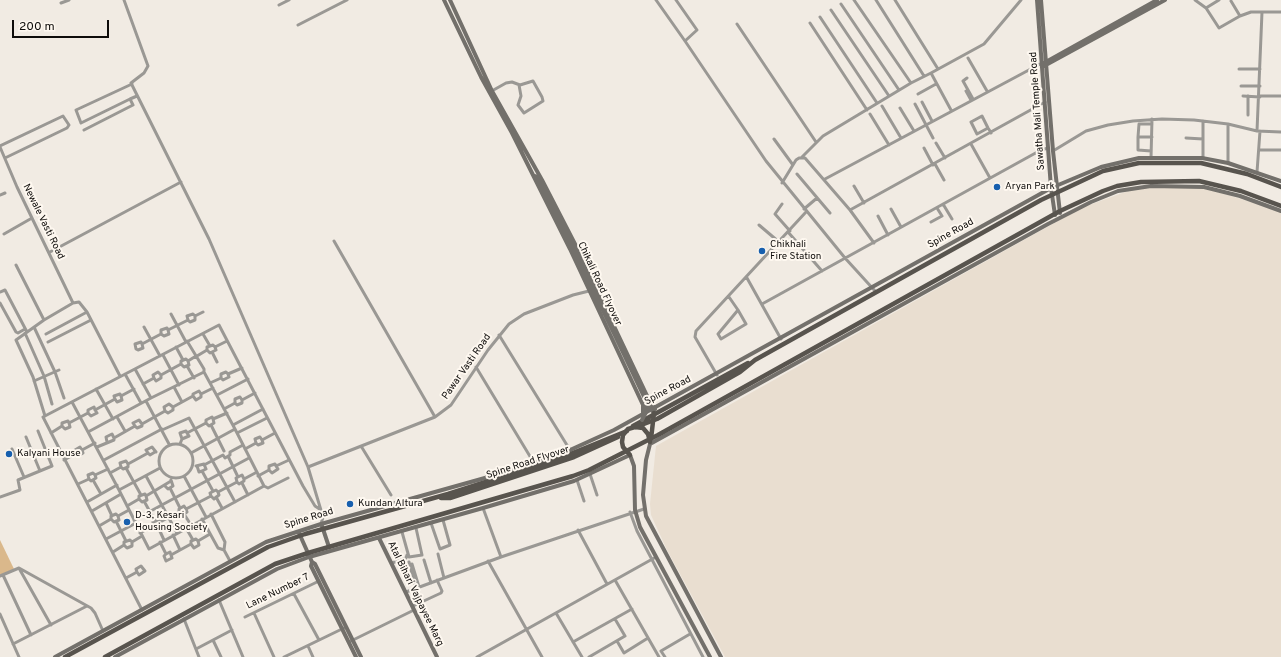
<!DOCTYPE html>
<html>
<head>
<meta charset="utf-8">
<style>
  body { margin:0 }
  #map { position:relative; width:1281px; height:657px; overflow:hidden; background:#f1ebe3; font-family:Overpass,sans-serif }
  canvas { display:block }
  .scale { position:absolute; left:12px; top:20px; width:97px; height:18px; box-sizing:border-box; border:2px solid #0e0c0a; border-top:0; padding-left:5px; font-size:12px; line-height:14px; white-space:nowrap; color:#0e0c0a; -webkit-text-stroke:3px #fef8f0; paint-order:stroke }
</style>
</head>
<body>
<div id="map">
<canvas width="1281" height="657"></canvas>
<div class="scale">200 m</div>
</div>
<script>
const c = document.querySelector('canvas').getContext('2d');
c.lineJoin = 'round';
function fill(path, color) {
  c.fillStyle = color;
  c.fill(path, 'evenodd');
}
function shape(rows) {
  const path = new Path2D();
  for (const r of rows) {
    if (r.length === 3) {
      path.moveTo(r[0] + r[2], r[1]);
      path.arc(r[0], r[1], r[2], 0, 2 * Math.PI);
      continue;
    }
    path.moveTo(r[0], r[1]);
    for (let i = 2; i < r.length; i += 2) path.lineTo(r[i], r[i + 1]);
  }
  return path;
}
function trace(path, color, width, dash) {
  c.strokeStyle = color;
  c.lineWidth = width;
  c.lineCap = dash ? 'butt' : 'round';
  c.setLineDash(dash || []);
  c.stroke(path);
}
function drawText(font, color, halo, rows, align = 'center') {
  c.font = font + ' Overpass,sans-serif';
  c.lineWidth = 4;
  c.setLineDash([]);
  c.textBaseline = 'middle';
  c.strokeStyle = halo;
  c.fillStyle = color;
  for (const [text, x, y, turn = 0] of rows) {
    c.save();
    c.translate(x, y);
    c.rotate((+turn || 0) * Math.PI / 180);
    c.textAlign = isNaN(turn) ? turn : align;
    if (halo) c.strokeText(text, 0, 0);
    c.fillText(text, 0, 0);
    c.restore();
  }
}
const built = shape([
  [1198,186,1281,211,1281,657,725,657,667,550,651,515,650,504,656,446,1081,208,1136,188]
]);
const green = shape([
  [0,540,14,569,0,575]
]);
const street = shape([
  [124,0,148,66,144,73,131,83,209,239,308,467,323,517,321,524],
  [656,0,685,41,766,161,845,258,876,292],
  [676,0,697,30,685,41],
  [854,0,911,83],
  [876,0,924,76],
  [895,0,938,69],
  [1195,0,1206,8,1219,28,1240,16,1251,12,1281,12],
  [1231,1,1240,16],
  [61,3,69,0],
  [841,4,899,90],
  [279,5,289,0],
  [1206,8,1219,0],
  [831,10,889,96],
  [820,17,877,103],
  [810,23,867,110],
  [737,24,816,142],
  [298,25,347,0],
  [968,58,987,91],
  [1239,69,1260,69],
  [931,73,984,44,1021,0],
  [967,78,963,81,973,99],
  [1241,86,1260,86],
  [966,91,971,100],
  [490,92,506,83,512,82,520,85,533,81,542,97,543,101,524,113,518,105,521,96,519,85],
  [918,94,936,84],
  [1243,96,1260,97],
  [1260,96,1281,96],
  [130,99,81,123,76,110,132,84],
  [922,102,932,121],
  [915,104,933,138],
  [882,106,901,138],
  [900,108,914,131],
  [870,114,889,145],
  [1248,115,1248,96],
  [988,128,977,134,971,122,982,116,988,128,990,131,991,133],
  [84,130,133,105,130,99,137,96],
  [1257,131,1262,12],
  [1138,137,1152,137],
  [1186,138,1203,139],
  [774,139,793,165],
  [936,143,945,158],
  [971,144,990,178],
  [0,146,63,116,69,125,67,128,5,158],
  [0,147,17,187,73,303],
  [924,148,933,165],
  [1259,150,1281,150],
  [1053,151,1086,131,1108,125,1133,121,1162,119,1194,120,1228,124,1257,131,1281,132],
  [1151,151,1138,150,1138,137,1139,124,1152,124],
  [802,157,823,136,911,83,931,73,951,110],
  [1151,158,1152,119],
  [1203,158,1203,121],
  [1228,163,1228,124],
  [935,164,944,180],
  [1257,172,1260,131],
  [797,174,830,213],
  [825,179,1042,63],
  [782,183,796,160,799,158,805,158,850,210,874,243],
  [854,186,864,203],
  [0,195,5,193],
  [782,204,775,214,790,231],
  [943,204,952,219],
  [804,209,817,198],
  [891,209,901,227],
  [850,210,1045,102],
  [878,216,888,235],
  [931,222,942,216,937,208],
  [759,225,779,242],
  [788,232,822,271],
  [4,234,32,218],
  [334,241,435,417],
  [50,252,181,182],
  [16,265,44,320,73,303,79,302,87,312],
  [747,278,781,339],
  [0,292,5,290,27,332],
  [729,297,738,310,746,324,721,339,718,334,738,310],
  [0,303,16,332,18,333,25,329],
  [762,304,1041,150,1048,148],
  [171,314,186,342],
  [44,320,16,340,33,377,45,416],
  [188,320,190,322,195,320,195,316],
  [34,327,55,372,64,398],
  [144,327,160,356],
  [25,333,44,376,52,404],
  [46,334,87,312,120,376],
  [161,334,164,336,169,334,168,330],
  [203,334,210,346],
  [499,335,570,450],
  [187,341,204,369,204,372],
  [48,342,91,320],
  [142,344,143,348,138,350,136,349,135,344,141,342,142,344,161,334,161,330,167,328,168,330,188,320,187,316,193,314,195,316,203,312],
  [176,347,183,360],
  [207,350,210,353,216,350,215,347,227,341],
  [212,352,217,362],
  [163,355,179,385],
  [197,356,207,350,207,347,213,345,215,347],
  [181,364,184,367,189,365,188,361],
  [187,366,194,378],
  [476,367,534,463],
  [135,369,151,398],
  [125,374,141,403],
  [717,375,695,337,696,331,806,212],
  [154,378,153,375,158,372,161,375],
  [221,378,221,374,226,372,228,374],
  [34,381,59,370],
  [210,383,221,378,223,380,229,377,228,374,242,368],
  [143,384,154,378,156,381,161,378,161,375,181,364,181,361,186,359,188,361,196,356],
  [174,387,182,402],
  [96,389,113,419],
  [217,395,248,379],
  [193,396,196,400,201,397,201,394,213,388],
  [115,399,117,402,122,400,121,396],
  [146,401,169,444],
  [72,402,119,490,160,468],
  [235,403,235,399,240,397,242,400],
  [224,409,235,403,237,405,242,403,242,400,255,393],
  [165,411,164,407,169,404,173,407],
  [88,413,91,416,97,413,95,410],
  [117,417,125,431],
  [206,423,209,426,214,423,213,419],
  [211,425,224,451],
  [233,425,263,409],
  [62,426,65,429,70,427,69,423],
  [135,426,133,423,139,420,142,424],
  [162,430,189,418,235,502],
  [88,432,151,398,204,372,235,429,264,486,149,549,119,490],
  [51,433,62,426,62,423,68,421,69,423,88,413,88,410,94,407,95,410,115,399,114,396,120,394,121,396,134,389],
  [237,433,267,418],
  [26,437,40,471],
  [182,439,180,433,186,431,187,433,206,423,206,420,212,417,213,419,227,413],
  [107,442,106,437,112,434,114,438],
  [256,443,255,439,260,437,262,440],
  [176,461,17],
  [180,444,182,439,189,436,187,433],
  [361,446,391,495],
  [97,447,114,440,114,438,135,426,137,428,142,426,142,424,165,411,168,413,173,410,173,407,193,396,193,394,199,391,201,394],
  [12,449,24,477],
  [245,449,256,443,258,445,263,443,262,440,275,433],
  [148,453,146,450,152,447,156,452],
  [191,453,235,429],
  [75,454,75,450,80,447,82,450],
  [228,456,238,477],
  [64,460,75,454,78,456,83,453,82,450,95,443],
  [104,460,162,429],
  [204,465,223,455,225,458,230,455,230,452,243,445],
  [196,466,204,464,206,469,202,471],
  [197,466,199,472,202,471,213,491],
  [121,467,120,463,126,461,128,464],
  [308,467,435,417,451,405,488,350,509,324,524,314,573,295,589,291],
  [126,468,141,495],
  [269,470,272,473,278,469,276,466],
  [110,473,121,467,123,469,128,467,128,464,148,453,150,455,155,452],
  [590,474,597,495],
  [146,476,177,533],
  [184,476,206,517],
  [258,476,269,470,269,466,275,464,276,466,289,460],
  [89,479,88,475,93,473,95,475],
  [93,480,101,494],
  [577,480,584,501],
  [237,482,236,478,242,475,244,479],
  [242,483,248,495],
  [78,484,89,479,91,481,96,478,95,475,108,469],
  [165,486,168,489,173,486,171,480],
  [264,486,268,488,288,478],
  [170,488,180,508],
  [211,496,214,499,219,495,218,492],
  [0,497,20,490,18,480,52,466,38,431],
  [216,497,222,508],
  [139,499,142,502,147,500,146,496],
  [144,501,155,521],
  [87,502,117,485],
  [106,503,112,516],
  [127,506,139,499,139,496,145,494,146,496,171,481],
  [483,508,501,557],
  [92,511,121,494],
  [179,512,181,515,184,514,187,512,186,509],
  [630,512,637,531,703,657],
  [184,514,191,525],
  [211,514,225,542,224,550,230,561],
  [111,519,114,522,119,520,118,516],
  [202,519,218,548,224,550],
  [134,520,249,458],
  [116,521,126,541],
  [431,523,440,549,450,545,443,520],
  [99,526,111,519,111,516,116,514,118,516,129,510],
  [158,527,164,540],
  [186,528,193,540],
  [578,530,607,584],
  [402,532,409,557,422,555,416,528],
  [140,533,153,526,153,522,158,520,160,522,179,512,179,509,184,506,186,509,211,496,210,493,216,490,218,492,237,482,239,484,244,481,244,479,257,472],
  [173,535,180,550],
  [106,539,136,523],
  [160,542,166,554,164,556,166,561,172,558,171,555],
  [191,544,194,548,199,545,198,541],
  [124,545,127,548,132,546,132,542],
  [113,552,124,545,124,542,130,540,132,542,142,536],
  [166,554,170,552,171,555,191,544,191,541,196,539,198,541,210,534],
  [438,554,444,578],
  [424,560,431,583],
  [488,561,542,657],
  [409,562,416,588],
  [392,563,406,558,407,555],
  [412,564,419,587],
  [20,570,51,625],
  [3,575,31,635],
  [0,576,19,568,91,608,95,613,103,631],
  [126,578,137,572,139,575,145,571,141,566,136,569,137,572],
  [615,580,659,657],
  [406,592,501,557,644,509],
  [294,594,319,640],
  [219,600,243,657],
  [413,606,441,593,442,591,437,580],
  [142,610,43,417,219,325,303,486,315,506,321,510],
  [254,613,274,657],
  [556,613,582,657],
  [0,614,19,657],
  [245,617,319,581],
  [184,619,199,657],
  [213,640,221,657],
  [351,641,414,610],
  [617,641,624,653,648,638],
  [573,642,632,609],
  [13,644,87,606],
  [308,646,313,657],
  [196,649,232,630],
  [284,657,344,628],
  [477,657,656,557],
  [589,657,625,636,615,619],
  [665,657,661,651,690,634]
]);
const secondary = shape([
  [444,0,481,77,512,133,570,249,643,405,643,415],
  [450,0,492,91,542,180,576,246,650,402,655,409],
  [1037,0,1051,188,1055,215],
  [1041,0,1053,151,1060,213],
  [1044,63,1157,0],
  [1044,66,1165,0],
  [535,176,539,180,573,247,647,403],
  [322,526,329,547],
  [299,533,312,562,315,564,361,657],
  [379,538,437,657],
  [312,562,311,566,356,657],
  [55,657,266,542,321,524,524,467,570,450,614,430,1051,188,1101,167,1139,158,1202,158,1228,163,1281,181],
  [115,657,277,569,309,557,483,508,574,481,630,455,634,466,635,510,640,527,710,657],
  [721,657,646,516,643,495,646,460,650,444,1048,224,1091,202,1118,191,1151,186,1204,187,1240,196,1281,211]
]);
const primary = shape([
  [633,426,748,363],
  [636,427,657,419,740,372,755,360,1041,200,1103,171,1139,163,1201,163,1247,174,1281,187],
  [441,498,450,498,574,457,618,437],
  [65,657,268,547,305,534,448,494,558,459,627,431],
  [105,657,275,564,308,553,573,476,589,470,658,435,1060,211,1103,191,1117,186,1141,182,1199,181,1241,191,1281,206]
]);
const secondaryBridge = shape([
  [647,404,654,413],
  [642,420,647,410,647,403]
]);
const primaryBridge = shape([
  [651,439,654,413],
  [630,455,623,447,622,442,623,435,628,429,635,427,643,428,648,434,650,442]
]);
const markers = [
  [997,187,4,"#175fae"],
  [762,251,4,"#175fae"],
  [9,454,4,"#175fae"],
  [350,504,4,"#175fae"],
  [127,522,4,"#175fae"]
];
const streetNames = [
  ["Sawatha Mali Temple Road",1038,111,-94],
  ["Newale Vasti Road",43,222,64],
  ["Spine Road",951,234,-29],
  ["Chikali Road Flyover",599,284,65],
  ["Pawar Vasti Road",467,367,-55],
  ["Spine Road",668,391,-28],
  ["Spine Road Flyover",528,463,-18],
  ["Spine Road",309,519,-17],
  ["Lane Number 7",278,592,-26],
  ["Atal Bihari Vajpayee Marg",415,594,64]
];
const poiNames = [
  ["Aryan Park",1005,187],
  ["Chikhali",770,245],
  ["Fire Station",770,257],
  ["Kalyani House",17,454],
  ["Kundan Altura",358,504],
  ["D-3, Kesari",135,516],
  ["Housing Society",135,528]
];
fill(built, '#e9ded0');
fill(green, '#dab88b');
trace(street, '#9a9894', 3);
trace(secondary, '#73706b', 4);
trace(primary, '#58544e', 4.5);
trace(secondaryBridge, '#73706b', 4);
trace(primaryBridge, '#58544e', 4.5);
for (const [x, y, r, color] of markers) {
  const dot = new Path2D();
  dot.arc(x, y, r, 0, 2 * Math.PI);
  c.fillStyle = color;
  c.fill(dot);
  trace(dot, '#fef8f0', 1.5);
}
drawText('10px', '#0e0c0a', '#fef8f0', streetNames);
drawText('10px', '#0e0c0a', '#fef8f0', poiNames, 'left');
</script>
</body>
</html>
